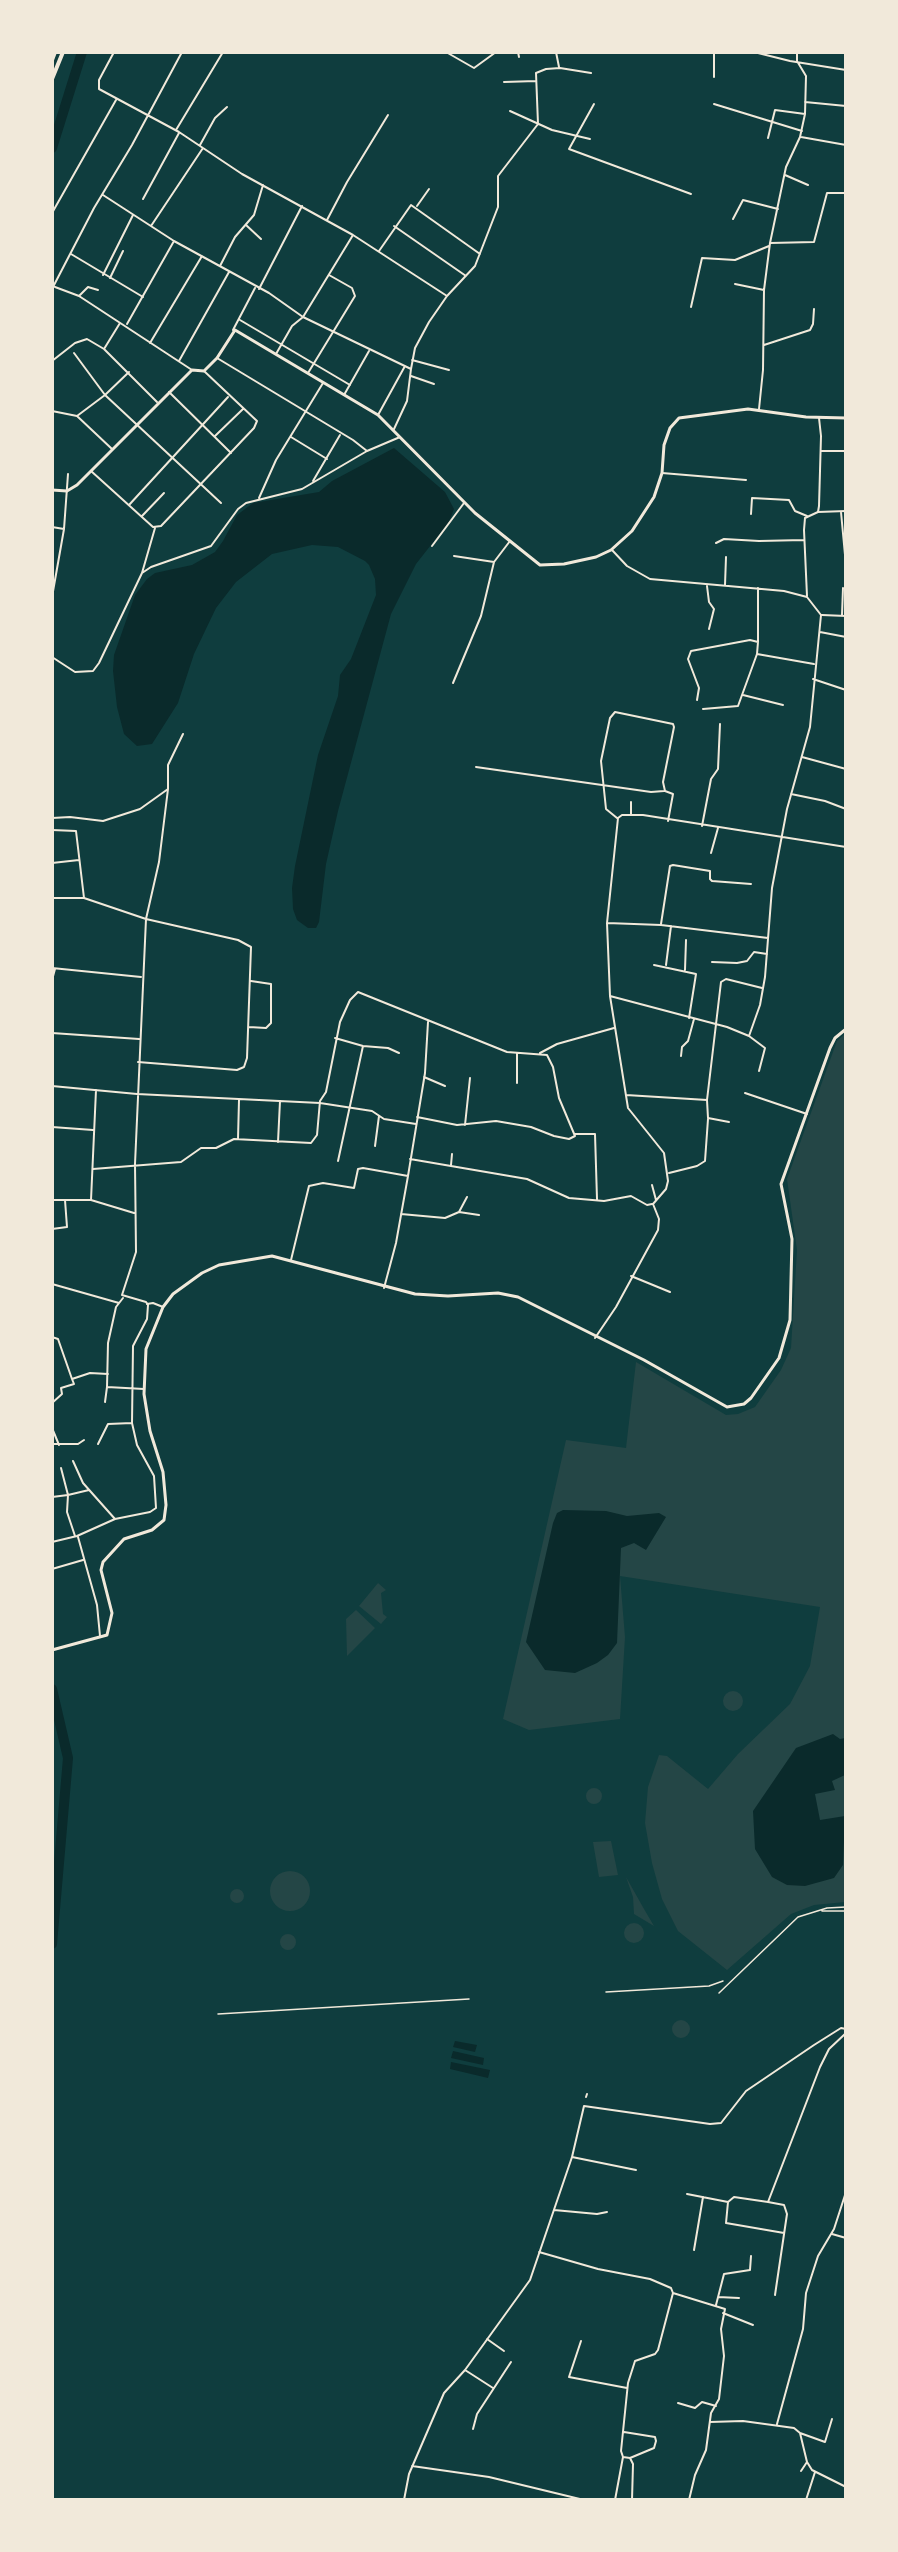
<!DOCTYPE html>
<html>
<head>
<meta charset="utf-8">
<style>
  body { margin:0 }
  #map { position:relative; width:898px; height:2552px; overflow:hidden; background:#0f3d3e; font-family:"Asap Condensed",sans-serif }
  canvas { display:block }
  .frame { position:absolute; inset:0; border:54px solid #f1e9da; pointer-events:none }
</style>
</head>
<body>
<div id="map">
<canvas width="898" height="2552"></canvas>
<div class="frame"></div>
</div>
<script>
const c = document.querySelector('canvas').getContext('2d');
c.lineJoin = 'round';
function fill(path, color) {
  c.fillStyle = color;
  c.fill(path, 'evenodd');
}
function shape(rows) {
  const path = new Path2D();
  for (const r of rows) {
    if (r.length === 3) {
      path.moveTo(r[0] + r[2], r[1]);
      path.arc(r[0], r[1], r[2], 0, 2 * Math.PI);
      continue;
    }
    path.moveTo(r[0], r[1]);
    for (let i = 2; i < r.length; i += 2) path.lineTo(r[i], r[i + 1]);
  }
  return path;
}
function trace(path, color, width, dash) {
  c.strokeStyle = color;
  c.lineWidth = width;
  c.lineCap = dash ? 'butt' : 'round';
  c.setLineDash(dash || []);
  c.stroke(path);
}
const green = shape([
  [845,1034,845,1902,814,1905,791,1914,727,1970,678,1931,662,1899,652,1863,645,1823,648,1787,659,1755,667,1756,708,1789,738,1754,790,1704,810,1666,820,1607,620,1576,625,1637,620,1719,529,1730,503,1719,566,1440,626,1448,636,1362,726,1415,738,1414,755,1407,781,1370,791,1348,797,1250,787,1179,837,1041],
  [378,1583,386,1590,381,1593,383,1614,387,1617,381,1624,359,1606],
  [356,1610,375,1628,347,1656,346,1619],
  [733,1701,10],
  [594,1796,8],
  [611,1841,618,1875,599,1877,593,1842],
  [290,1891,20],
  [626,1877,644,1909,654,1926,634,1914,633,1897],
  [237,1896,7],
  [634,1933,10],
  [288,1942,8],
  [681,2029,9]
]);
const water = shape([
  [394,448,445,492,454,509,449,522,416,564,391,614,338,811,326,864,319,922,316,928,308,928,297,920,293,909,292,888,295,866,318,755,338,696,340,675,351,659,376,595,375,579,369,565,365,561,338,547,312,545,272,554,236,582,216,608,194,654,178,703,152,744,137,746,124,734,117,707,113,671,114,655,135,595,147,579,155,573,192,565,215,552,223,541,237,515,253,503,319,492,332,481],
  [563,1510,606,1511,627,1516,659,1513,666,1517,646,1550,634,1543,621,1548,617,1643,608,1655,597,1663,575,1673,545,1670,526,1642,553,1523,557,1513],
  [833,1734,840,1739,845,1738,845,1775,832,1781,835,1790,815,1794,820,1820,845,1816,843,1865,834,1878,805,1886,787,1885,772,1877,755,1849,753,1811,796,1748],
  [455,2041,477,2045,475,2052,453,2047],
  [453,2051,484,2058,483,2065,451,2058],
  [451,2062,490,2070,488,2078,450,2069]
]);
const river = shape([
  [52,148,82,52],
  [52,1689,68,1758,52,1944]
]);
const service = shape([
  [822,1911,846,1911],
  [606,1992,709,1986,723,1981],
  [719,1993,798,1917,827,1908,846,1907],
  [218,2014,469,1999]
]);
const minor = shape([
  [114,52,99,80,99,89,179,132,242,174,353,235,447,296],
  [446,52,474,68,496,52],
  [518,52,519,57],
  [556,52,559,67],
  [714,52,714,77],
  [754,52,790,61,846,70],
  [504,82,536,81],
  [805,102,846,106],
  [594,104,569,149,691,194],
  [714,104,802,131],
  [510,111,552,130,590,139],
  [176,130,223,52],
  [801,137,846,145],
  [768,138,775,110,805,114],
  [200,145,215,118,227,107],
  [785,175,808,185],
  [103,195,174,241,269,293,303,317,411,369,407,401,394,429],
  [143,199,179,133],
  [417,206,429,189],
  [52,213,116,100],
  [733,219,743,200,778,209],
  [327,220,347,182,388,115],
  [246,225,261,239],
  [151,226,203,148],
  [394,226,466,276],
  [770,243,814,242,827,193,846,193],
  [379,251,411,205,480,254],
  [71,254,143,297],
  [220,266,235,237,254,215,263,185],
  [103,275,133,215],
  [110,278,123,251],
  [735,284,764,290],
  [53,287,94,208,132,145,182,52],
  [55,287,79,296,192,370],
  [259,289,302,206],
  [79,296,88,287,98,290],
  [691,307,702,258,735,260,769,246],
  [240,320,350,385],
  [127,324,174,241],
  [233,330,255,288],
  [150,343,202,256],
  [764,345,810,330,813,324,814,309],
  [104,349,120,323],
  [74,353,105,395,221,503],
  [276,354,292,326,303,317,353,235],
  [217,358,353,440,367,451],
  [412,360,449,370],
  [52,361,75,343,87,339,104,349,157,402],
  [179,361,229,272],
  [411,369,415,348,429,322,447,296,475,266,498,207,498,176,538,124,536,73,546,69,560,68,591,73],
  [308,373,355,296,352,288,329,275],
  [411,376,434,384],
  [169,392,231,453],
  [344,395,369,351],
  [759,409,763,370,764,290,770,243,786,167,800,137,805,114,806,76,797,61,797,52],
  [52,411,77,416,105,395,129,372],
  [378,415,405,366],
  [77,416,112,449],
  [845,418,846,411],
  [215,436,243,409],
  [291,437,327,459],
  [822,451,846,451],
  [91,471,153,527,161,526,254,428,257,421,204,371],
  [662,473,746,480],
  [313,481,340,435],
  [259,498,276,460,323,383],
  [129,505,228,397],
  [818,512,846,511],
  [841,512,845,555],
  [751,514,752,498,789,500,795,511,807,516],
  [142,516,164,493],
  [52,527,64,529],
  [716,543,724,539,759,541,804,540],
  [432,546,464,503],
  [612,550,627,566,650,579,784,591,807,597,821,615,810,727,787,809,772,888,765,977,760,1005,749,1036],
  [454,556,494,562],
  [142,573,155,528],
  [725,585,726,557],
  [707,586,709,602,714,609,709,629],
  [758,588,758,642],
  [807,596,804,530,805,518,818,512,819,506,821,436,819,418],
  [52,597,64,529,68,474],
  [822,615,846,616],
  [842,615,843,588],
  [820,632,846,637],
  [52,657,75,672,93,671,99,663,142,573,151,567,211,546,238,509,246,503,302,489,367,451,400,437],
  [813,679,846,690],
  [453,683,481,616,494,562,510,541],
  [743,695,783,705],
  [697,700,699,688,688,659,691,651,750,640,758,642,757,654,814,664],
  [703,709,738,706,757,654],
  [802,757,846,769],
  [476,767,651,792,664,791],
  [791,794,825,801,846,809],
  [631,815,631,802],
  [52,818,70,817,103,821,140,809,168,789,168,765,183,734],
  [617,818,606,809,601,761,610,718,615,712,673,724,674,727,663,782,665,791,673,794,668,821],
  [702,826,711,779,718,769,720,724],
  [52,830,76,831,84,898],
  [711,853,718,828],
  [52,863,79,860],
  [52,898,84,898,146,919,238,940,251,947,247,1058,244,1067,237,1070,138,1062],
  [607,923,661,925,768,938],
  [661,924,670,866,673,865,710,871,710,879,712,881,751,884],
  [712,962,737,963,747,961,754,952,767,954],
  [654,965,696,974,689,1018],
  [666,965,671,926],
  [52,968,141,977],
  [685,970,686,940],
  [52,980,55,969],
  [610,996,727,1027,749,1036,765,1048,759,1071],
  [249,1027,266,1028,271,1023,271,984,251,981],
  [52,1033,139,1039],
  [335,1038,363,1046,388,1048,399,1053],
  [540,1053,557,1044,614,1028],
  [681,1056,682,1047,688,1041,694,1019],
  [424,1077,445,1086],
  [517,1083,517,1053],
  [52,1086,137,1094,320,1103,372,1111,384,1119,416,1124],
  [745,1093,807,1114],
  [626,1095,707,1100],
  [729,1122,708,1118,707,1100,721,982,726,979,762,988],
  [465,1125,470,1078],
  [52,1127,93,1130],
  [575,1134,595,1134,597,1199],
  [238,1139,239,1100],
  [278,1142,280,1101],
  [375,1146,379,1116],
  [410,1159,527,1179,569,1198,604,1201,631,1196,647,1205,652,1204],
  [338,1161,363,1046],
  [451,1165,452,1154],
  [93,1169,181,1162,201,1148,216,1148,234,1139,311,1143,317,1135,320,1101,326,1092,340,1022,350,1000,358,992,507,1052,547,1055,553,1067,559,1098,575,1136,569,1139,554,1136,531,1127,496,1121,457,1125,417,1117],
  [669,1173,697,1166,705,1161,708,1119],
  [652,1185,656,1200],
  [52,1200,91,1200,134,1213],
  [91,1200,96,1090],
  [459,1212,479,1215],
  [401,1214,445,1218,459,1212,467,1197],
  [52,1229,67,1227,65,1200],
  [291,1260,309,1186,323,1183,354,1188,358,1169,363,1168,408,1176],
  [631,1276,670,1292],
  [52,1284,119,1303],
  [384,1288,396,1243,408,1176,425,1073,428,1022],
  [147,1304,153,1303,163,1307],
  [52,1337,58,1339,72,1379],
  [595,1338,616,1307,658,1230,659,1219,653,1204,666,1189,668,1181,664,1153,628,1108,610,996,607,923,618,818,622,815,643,815,846,847],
  [107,1387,108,1343,116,1307,123,1298],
  [105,1402,107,1387,144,1389],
  [52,1403,62,1394,61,1388,74,1384,72,1379,90,1373,108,1374],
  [52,1428,59,1445],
  [52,1444,78,1444,84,1440],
  [98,1444,108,1424,132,1423],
  [73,1461,83,1483,115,1519],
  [61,1468,68,1495,89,1490],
  [52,1497,68,1495,67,1512,75,1536],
  [78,1537,97,1605,100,1636],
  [52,1542,77,1536,115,1519,150,1512,156,1508,154,1476,137,1445,132,1423,133,1346,147,1319,148,1305,146,1302,122,1295,136,1252,135,1164,146,919,159,862,168,789],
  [52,1569,83,1560],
  [586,2097,587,2094],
  [572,2157,636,2170],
  [687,2194,728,2202,734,2197,768,2202,820,2067,829,2049,846,2033],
  [728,2202,726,2223,784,2233],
  [768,2202,784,2205,787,2214,775,2295],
  [554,2210,597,2214,607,2212],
  [832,2234,846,2238],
  [694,2250,703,2197],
  [539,2252,598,2269,650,2279,671,2288,673,2293,658,2350,655,2354,635,2361,628,2383,621,2451,623,2457,630,2458,633,2464,632,2500],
  [673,2293,725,2309,721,2329,724,2356,719,2399,711,2413,706,2450,695,2475,689,2500],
  [718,2297,739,2298],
  [716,2305,724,2274,750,2270,751,2256],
  [723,2313,753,2325],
  [487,2339,504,2351],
  [581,2341,569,2377,627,2388],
  [465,2370,493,2388],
  [678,2403,695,2408,702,2402,716,2406],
  [710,2422,743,2421,794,2428,800,2433,807,2462,812,2470,846,2487],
  [777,2424,803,2329,806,2293,818,2256,834,2229,846,2192],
  [473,2429,477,2414,511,2362],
  [624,2432,655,2437,656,2441,654,2448,630,2458],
  [800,2433,825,2442,832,2419],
  [412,2466,489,2477,584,2500],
  [801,2471,807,2462],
  [404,2500,409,2474,444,2393,465,2370,530,2280,572,2157,584,2106,710,2124,721,2123,746,2091,814,2045,841,2028,846,2029],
  [615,2500,623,2457],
  [668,2500,683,2500],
  [806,2500,815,2472]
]);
const tertiary = shape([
  [52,490,67,491,77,485,192,370,204,371,217,358,235,330,378,415,475,513,540,565,564,564,596,557,611,550,632,531,654,497,662,473,664,445,670,428,679,418,748,409,806,417,846,418],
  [52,1650,107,1635,112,1613,101,1570,103,1562,124,1539,152,1530,164,1520,166,1505,163,1472,150,1431,144,1394,146,1349,163,1307,173,1294,202,1273,219,1265,272,1256,415,1294,448,1296,498,1293,518,1297,644,1360,727,1407,744,1404,751,1398,779,1358,790,1320,792,1239,781,1184,830,1048,835,1038,846,1029]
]);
const trunk = shape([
  [52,60,55,52],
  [52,79,63,52]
]);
fill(green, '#244646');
fill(water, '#0a2a2b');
trace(river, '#0a2a2b', 10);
trace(service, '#f1e9da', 1.5);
trace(minor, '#f1e9da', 2);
trace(tertiary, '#f1e9da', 3);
trace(trunk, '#f1e9da', 4);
</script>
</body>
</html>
